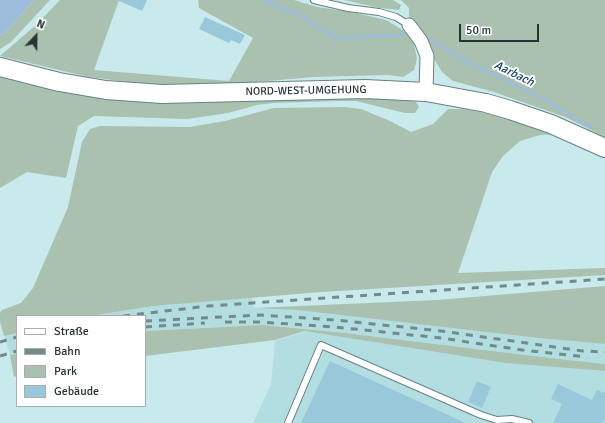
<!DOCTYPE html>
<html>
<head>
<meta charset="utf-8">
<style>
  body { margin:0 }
  #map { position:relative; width:605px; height:423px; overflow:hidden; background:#c8eaec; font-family:Signika,sans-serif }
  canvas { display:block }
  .legend { position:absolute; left:16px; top:315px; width:130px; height:92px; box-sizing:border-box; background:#fff; border:1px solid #a8adae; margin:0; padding:5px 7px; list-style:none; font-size:12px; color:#263334 }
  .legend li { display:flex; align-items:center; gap:8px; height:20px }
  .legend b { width:20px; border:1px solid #a8adae }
  .north { position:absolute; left:16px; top:16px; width:40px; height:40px; -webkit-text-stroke:3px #fff; paint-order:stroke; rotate:22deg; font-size:11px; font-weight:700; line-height:16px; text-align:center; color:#263334 }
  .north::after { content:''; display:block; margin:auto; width:14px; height:18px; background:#263334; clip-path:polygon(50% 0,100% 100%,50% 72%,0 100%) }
  .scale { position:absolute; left:459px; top:24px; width:80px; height:18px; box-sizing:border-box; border:2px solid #263334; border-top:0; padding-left:5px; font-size:12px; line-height:14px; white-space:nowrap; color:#263334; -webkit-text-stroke:3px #fff; paint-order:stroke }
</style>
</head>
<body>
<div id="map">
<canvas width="605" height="423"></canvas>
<ul class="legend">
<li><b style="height:5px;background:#fff"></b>Straße</li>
<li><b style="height:5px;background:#738a8b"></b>Bahn</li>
<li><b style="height:11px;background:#a9c1ae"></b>Park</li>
<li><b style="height:11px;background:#99c8db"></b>Gebäude</li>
</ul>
<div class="north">N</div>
<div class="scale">50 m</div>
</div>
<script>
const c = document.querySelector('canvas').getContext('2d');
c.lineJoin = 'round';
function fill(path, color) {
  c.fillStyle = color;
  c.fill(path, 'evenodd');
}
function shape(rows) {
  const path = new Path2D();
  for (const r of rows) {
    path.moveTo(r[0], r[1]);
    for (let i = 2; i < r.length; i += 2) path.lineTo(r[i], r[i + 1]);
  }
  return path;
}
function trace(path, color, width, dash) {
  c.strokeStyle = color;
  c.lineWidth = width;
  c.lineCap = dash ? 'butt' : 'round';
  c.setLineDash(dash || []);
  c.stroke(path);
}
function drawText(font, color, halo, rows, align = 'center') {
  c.font = font + ' Signika,sans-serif';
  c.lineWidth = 4;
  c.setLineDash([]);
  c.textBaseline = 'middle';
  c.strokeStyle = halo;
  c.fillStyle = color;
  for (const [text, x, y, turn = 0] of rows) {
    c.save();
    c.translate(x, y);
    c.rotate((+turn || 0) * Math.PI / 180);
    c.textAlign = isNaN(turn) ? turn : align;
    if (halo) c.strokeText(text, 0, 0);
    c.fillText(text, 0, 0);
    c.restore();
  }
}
const built = shape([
  [252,297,254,308,297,310,538,338,605,344,605,364,542,357,345,333,263,325,145,331,145,316,90,316,153,306],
  [307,331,505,363,605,371,605,423,253,423,271,384,275,341],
  [17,333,17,354,10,355,4,336]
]);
const green = shape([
  [34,0,50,0,11,42,0,49,0,35,6,32],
  [60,0,119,0,94,70,229,81,253,38,199,8,198,0,294,0,317,7,351,12,386,20,406,32,414,44,417,59,414,70,403,77,388,75,314,77,244,83,184,86,128,82,89,77,0,56,37,24],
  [344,0,393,0,401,5,399,10,380,8],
  [401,0,605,0,605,137,565,117,494,92,453,81,442,72,409,17,409,8],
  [0,76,69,93,147,103,235,100,399,97,416,102,419,107,415,113,405,113,356,101,339,101,273,103,257,105,228,113,187,119,94,116,78,126,66,178,27,172,0,188],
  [344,107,361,109,390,121,411,132,433,124,448,109,462,109,506,117,561,134,540,135,520,141,503,156,492,172,458,273,605,268,605,275,321,292,153,306,90,316,17,316,17,333,4,336,0,322,0,313,2,310,21,303,33,288,68,207,82,142,90,129,100,126,190,127,225,121,274,108],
  [605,286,605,344,538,338,297,310,254,308,437,300],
  [263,325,345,333,542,357,605,364,605,371,505,363,305,331,275,340,145,356,145,331],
  [17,354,17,376,14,377,10,355]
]);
const water = shape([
  [0,0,34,0,6,32,0,35]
]);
const stream = shape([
  [264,0,300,15,335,38,404,35],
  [429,39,472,64,544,99,590,127]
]);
const building = shape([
  [117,0,147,0,142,11],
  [205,17,245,35,240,44,231,40,229,43,199,29],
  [330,361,446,414,465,423,301,423],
  [477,381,491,387,482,408,468,402],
  [558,384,592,400,597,390,605,393,605,418,603,423,553,423,562,404,551,399]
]);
const service = shape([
  [314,0,348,8,379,12,396,17,409,25],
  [288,423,321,345,481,415,497,420,512,419,529,423]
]);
const minor = shape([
  [409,25,421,41,427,56,426,92]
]);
const secondary = shape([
  [0,67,59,82,106,90,162,94,365,89,426,92,486,103,510,110,551,124,605,148]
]);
const rail = shape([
  [123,316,208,306,605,279],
  [145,321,260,315,335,320,441,331,583,351,605,352],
  [225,322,260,322,335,327,441,338,522,350,587,357],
  [145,327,205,323],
  [0,342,17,337],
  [0,356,17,351]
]);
const streetNames = [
  ["NORD-WEST-UMGEHUNG",306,91,-1]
];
const waterNames = [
  ["Aarbach",514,74,26]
];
fill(built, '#b3dee1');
fill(green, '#a9c1ae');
fill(water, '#9ebcdc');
trace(stream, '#9ebcdc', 3);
fill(building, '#99c8db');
trace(service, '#648386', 8);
trace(minor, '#648386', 15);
trace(secondary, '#648386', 20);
trace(service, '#fff', 6);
trace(minor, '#fff', 13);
trace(secondary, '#fff', 18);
trace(rail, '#738a8b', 3, [7, 7]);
drawText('11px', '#263334', '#fff', streetNames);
drawText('italic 12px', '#144069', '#fff', waterNames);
</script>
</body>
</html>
